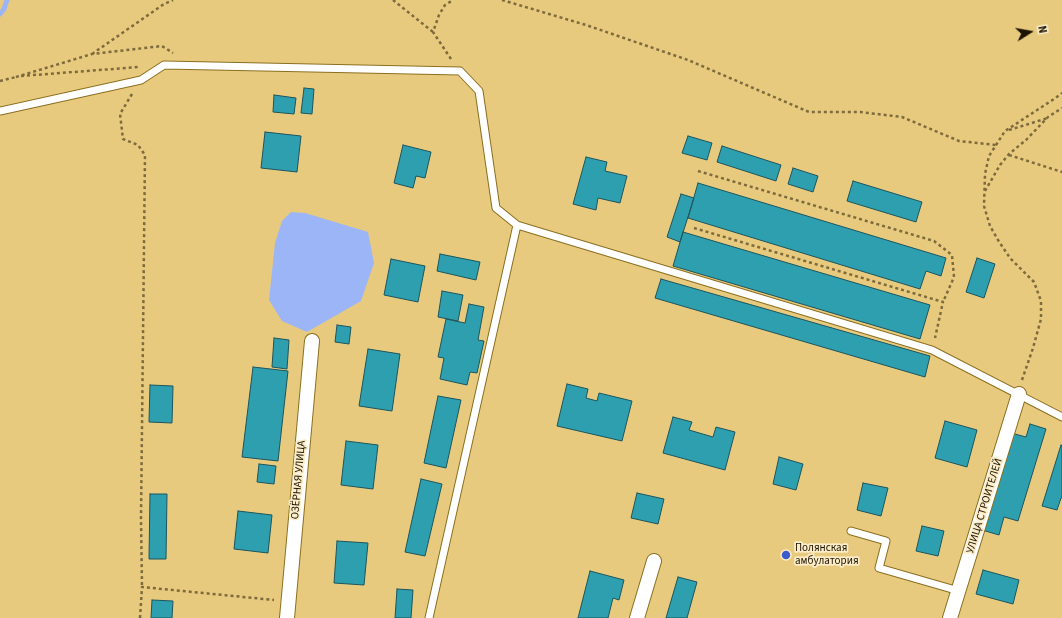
<!DOCTYPE html>
<html>
<head>
<meta charset="utf-8">
<style>
  body { margin:0 }
  #map { position:relative; width:1062px; height:618px; overflow:hidden; background:#e8ca7f; font-family:"Source Sans 3",sans-serif }
  canvas { display:block }
  .north { position:absolute; left:1010px; top:12px; width:40px; height:40px; -webkit-text-stroke:3px #fcedc8; paint-order:stroke; rotate:79deg; font-size:11px; font-weight:700; line-height:16px; text-align:center; color:#1c1300 }
  .north::after { content:''; display:block; margin:auto; width:14px; height:18px; background:#1c1300; clip-path:polygon(50% 0,100% 100%,50% 72%,0 100%) }
</style>
</head>
<body>
<div id="map">
<canvas width="1062" height="618"></canvas>
<div class="north">N</div>
</div>
<script>
const c = document.querySelector('canvas').getContext('2d');
c.lineJoin = 'round';
function fill(path, color) {
  c.fillStyle = color;
  c.fill(path, 'evenodd');
}
function shape(rows) {
  const path = new Path2D();
  for (const r of rows) {
    path.moveTo(r[0], r[1]);
    for (let i = 2; i < r.length; i += 2) path.lineTo(r[i], r[i + 1]);
  }
  return path;
}
function trace(path, color, width, dash) {
  c.strokeStyle = color;
  c.lineWidth = width;
  c.lineCap = dash ? 'butt' : 'round';
  c.setLineDash(dash || []);
  c.stroke(path);
}
function drawText(font, color, halo, rows, align = 'center') {
  c.font = font + ' "Source Sans 3",sans-serif';
  c.lineWidth = 3.5;
  c.setLineDash([]);
  c.textBaseline = 'middle';
  c.strokeStyle = halo;
  c.fillStyle = color;
  for (const [text, x, y, turn = 0] of rows) {
    c.save();
    c.translate(x, y);
    c.rotate((+turn || 0) * Math.PI / 180);
    c.textAlign = isNaN(turn) ? turn : align;
    if (halo) c.strokeText(text, 0, 0);
    c.fillText(text, 0, 0);
    c.restore();
  }
}
const water = shape([
  [291,212,305,213,368,232,374,263,361,301,307,332,282,321,269,300,275,243,282,221]
]);
const stream = shape([
  [0,14,4,9,7,0]
]);
const building = shape([
  [304,88,314,89,312,114,301,113,304,88],
  [274,95,296,98,294,114,273,112,274,95],
  [265,132,301,136,297,172,261,168,265,132],
  [688,136,712,143,707,160,682,153,688,136],
  [403,145,431,152,425,178,416,176,413,188,394,183,403,145],
  [722,146,781,165,776,181,717,162,722,146],
  [586,157,607,162,605,171,627,176,620,203,598,198,596,210,573,204,586,157],
  [793,168,818,176,813,192,788,184,793,168],
  [853,181,922,202,916,222,847,201,853,181],
  [698,183,946,258,941,276,926,271,920,289,688,218,698,183],
  [681,194,694,198,680,242,667,237,681,194],
  [683,232,930,305,920,339,673,266,683,232],
  [440,254,480,262,476,280,437,271,440,254],
  [977,258,995,264,984,298,966,292,977,258],
  [391,259,425,266,418,302,384,295,391,259],
  [661,279,930,356,925,377,655,298,661,279],
  [442,291,463,295,458,321,438,317,442,291],
  [469,304,484,307,478,340,484,341,477,373,470,372,467,385,440,379,444,358,438,357,446,319,465,323,469,304],
  [337,325,351,327,349,344,335,342,337,325],
  [274,338,289,340,287,369,272,367,274,338],
  [368,349,400,354,392,411,359,406,368,349],
  [253,367,288,371,278,461,242,457,253,367],
  [567,384,588,389,586,398,597,401,599,393,632,401,622,441,557,426,567,384],
  [150,385,173,386,172,423,149,422,150,385],
  [438,396,461,400,446,468,424,463,438,396],
  [673,417,692,422,689,430,713,437,716,427,735,432,725,470,663,453,673,417],
  [945,421,977,430,967,467,935,458,945,421],
  [1030,424,1046,429,1018,521,1004,517,999,535,982,530,1011,433,1026,437,1030,424],
  [346,441,378,445,373,489,341,485,346,441],
  [1061,445,1062,446,1062,498,1061,498,1057,510,1042,506,1061,445],
  [779,457,803,464,796,490,773,484,779,457],
  [259,464,276,466,274,484,257,482,259,464],
  [421,479,442,484,425,556,405,552,421,479],
  [863,483,888,488,881,516,857,510,863,483],
  [637,493,664,499,658,524,631,518,637,493],
  [150,494,167,494,166,559,149,559,150,494],
  [238,511,272,515,268,553,234,549,238,511],
  [922,526,944,531,938,556,916,551,922,526],
  [337,541,368,543,364,585,334,583,337,541],
  [983,570,1019,580,1013,604,976,594,983,570],
  [590,571,624,580,619,600,613,598,608,618,578,618,590,571],
  [678,577,697,582,687,618,666,618,678,577],
  [397,589,413,590,411,618,395,618,397,589],
  [152,600,173,601,172,618,151,618,152,600]
]);
const path = shape([
  [393,0,433,32],
  [502,0,586,25,688,60,809,112,860,112,902,117,959,141,996,145],
  [92,54,164,4,173,0],
  [451,59,433,32,439,15,445,5,453,0],
  [21,76,139,67],
  [16,77,92,54,162,46,173,53],
  [0,81,16,77],
  [132,94,120,114,123,139,138,145,145,155,141,519,142,587],
  [1009,130,1048,118],
  [1009,155,1062,172],
  [698,171,934,241,952,255,954,277,943,302],
  [985,191,1000,165,1009,154,1026,140,1048,117,1062,108],
  [694,228,943,302,935,338],
  [1022,380,1033,348,1041,319,1041,301,1034,282,1010,258,998,240,990,226,984,206,985,174,989,156,1005,131,1054,99,1062,93],
  [140,618,142,587,274,600]
]);
const service = shape([
  [0,111,141,80,164,65,460,71,479,91,496,208,517,225,932,350,1062,417],
  [851,531,886,541,879,568,959,591],
  [429,618,517,225]
]);
const minor = shape([
  [287,618,312,341],
  [637,618,654,561],
  [950,618,1019,394]
]);
const markers = [
  [786,555,5,"#3e5bcd"]
];
const streetNames = [
  ["ОЗЁРНАЯ УЛИЦА",299,480,-85],
  ["УЛИЦА СТРОИТЕЛЕЙ",985,506,-73]
];
const poiNames = [
  ["Полянская",795,549],
  ["амбулатория",795,562]
];
fill(water, '#9cb5f7');
trace(stream, '#9cb5f7', 5);
fill(building, '#2d9faf');
trace(building, '#1b555e', 1);
trace(service, '#8b6f1f', 9);
trace(minor, '#8b6f1f', 16);
trace(path, '#7e6b3d', 2.5, [3, 3]);
trace(service, '#fff', 7);
trace(minor, '#fff', 14);
for (const [x, y, r, color] of markers) {
  const dot = new Path2D();
  dot.arc(x, y, r, 0, 2 * Math.PI);
  c.fillStyle = color;
  c.fill(dot);
  trace(dot, '#fcedc8', 1.5);
}
drawText('11px', '#1c1300', '#fcedc8', streetNames);
drawText('11px', '#1c1300', '#fcedc8', poiNames, 'left');
</script>
</body>
</html>
